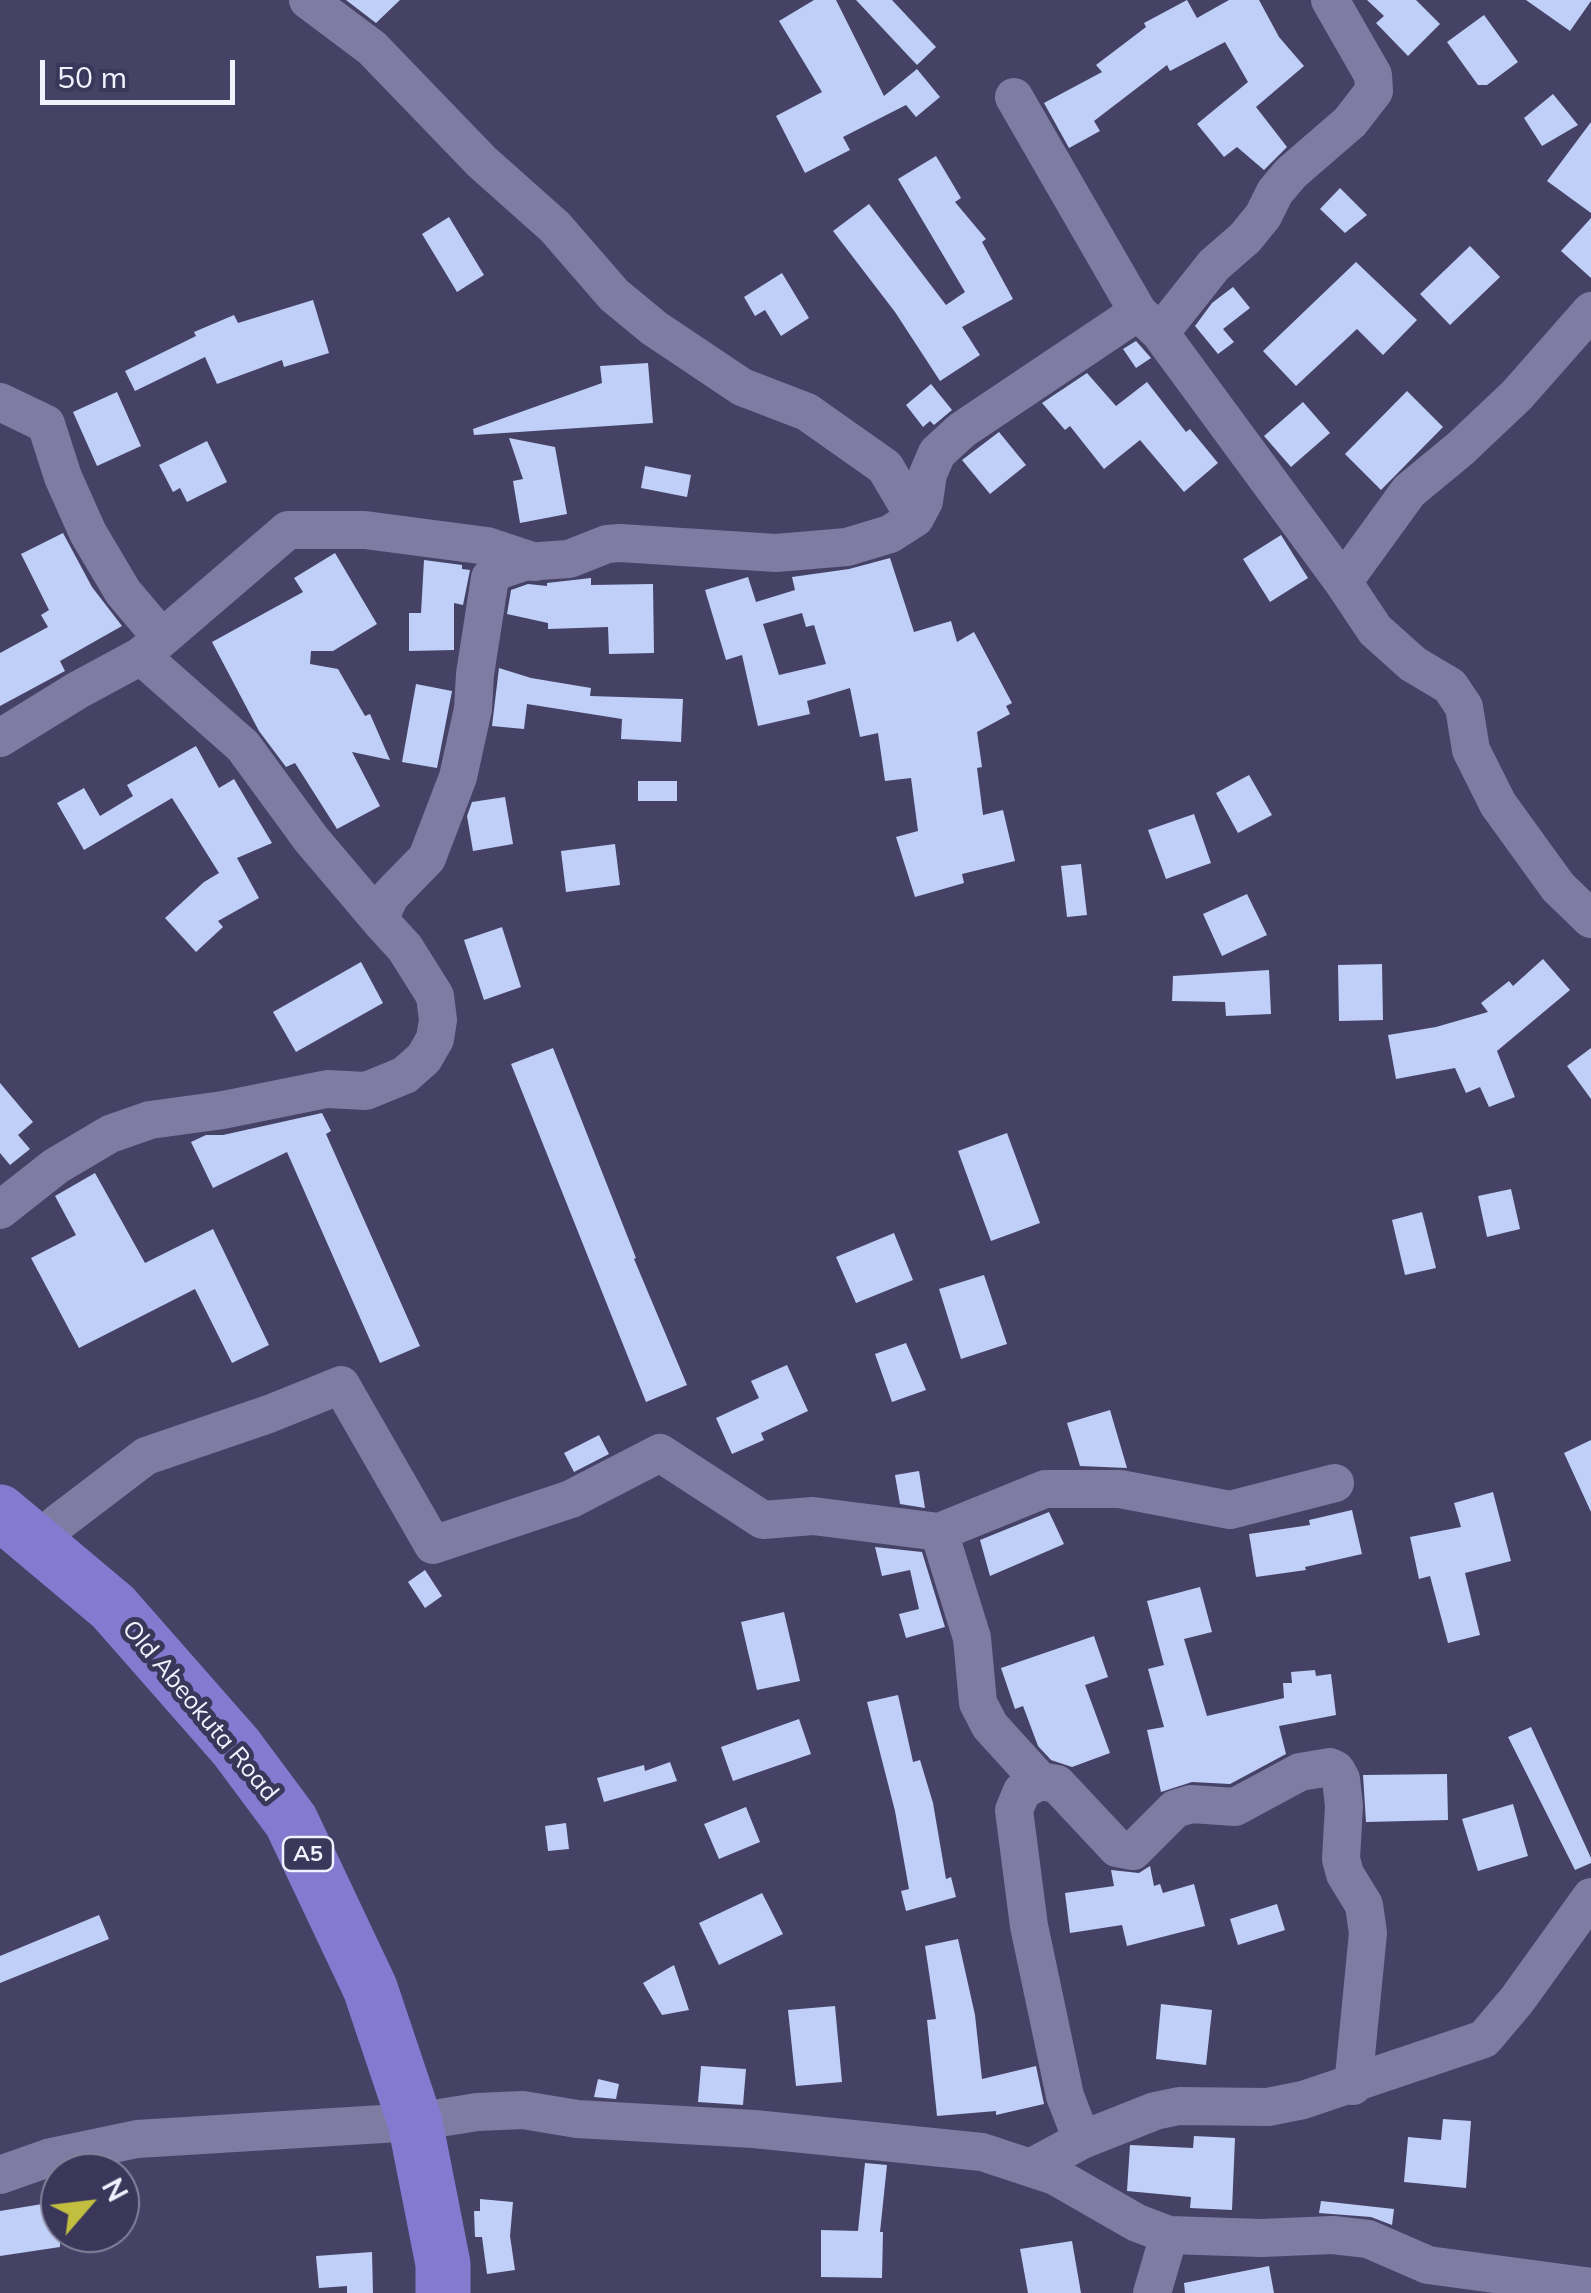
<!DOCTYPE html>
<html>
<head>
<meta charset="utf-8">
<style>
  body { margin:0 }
  #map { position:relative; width:1591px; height:2293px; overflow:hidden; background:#454266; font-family:Mulish,sans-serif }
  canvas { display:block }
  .north { position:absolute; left:40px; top:2153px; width:100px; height:100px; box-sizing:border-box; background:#3b375a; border:2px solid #84829c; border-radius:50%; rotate:62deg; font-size:28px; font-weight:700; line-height:40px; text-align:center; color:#f2f2ff }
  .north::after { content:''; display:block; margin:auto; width:35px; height:45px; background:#c1be40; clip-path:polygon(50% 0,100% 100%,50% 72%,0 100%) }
  .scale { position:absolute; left:40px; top:60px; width:195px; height:45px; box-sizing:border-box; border:5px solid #f2f2ff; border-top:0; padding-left:12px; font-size:30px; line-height:35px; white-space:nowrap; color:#f2f2ff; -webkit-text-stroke:8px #3b375a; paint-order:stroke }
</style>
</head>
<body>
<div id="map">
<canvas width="1591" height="2293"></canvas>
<div class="north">N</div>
<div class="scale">50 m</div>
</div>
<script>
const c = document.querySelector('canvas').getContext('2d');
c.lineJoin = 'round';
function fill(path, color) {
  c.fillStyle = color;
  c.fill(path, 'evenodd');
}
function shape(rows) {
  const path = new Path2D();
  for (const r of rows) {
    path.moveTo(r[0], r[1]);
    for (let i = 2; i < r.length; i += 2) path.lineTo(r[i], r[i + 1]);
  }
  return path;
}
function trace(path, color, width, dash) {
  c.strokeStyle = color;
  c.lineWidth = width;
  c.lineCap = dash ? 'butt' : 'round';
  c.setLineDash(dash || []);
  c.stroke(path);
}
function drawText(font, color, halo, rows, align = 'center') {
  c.font = font + ' Mulish,sans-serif';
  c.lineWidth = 10;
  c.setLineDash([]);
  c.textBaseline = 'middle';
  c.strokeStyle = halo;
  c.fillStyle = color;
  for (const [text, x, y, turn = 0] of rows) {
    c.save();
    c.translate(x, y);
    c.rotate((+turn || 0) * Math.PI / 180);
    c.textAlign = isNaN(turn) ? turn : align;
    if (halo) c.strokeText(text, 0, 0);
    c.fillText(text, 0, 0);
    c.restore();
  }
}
const building = shape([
  [346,0,400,0,376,23],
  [814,0,836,0,884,96,917,69,940,97,916,117,906,105,843,137,850,150,805,173,776,116,822,92,779,21],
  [856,0,892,0,936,47,917,65],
  [1187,0,1197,18,1229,0,1259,0,1279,37,1304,66,1256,107,1287,147,1264,170,1237,147,1224,157,1197,124,1248,82,1225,42,1170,71,1167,65,1094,121,1100,131,1069,148,1044,103,1102,72,1096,65,1146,27,1144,23],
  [1367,0,1416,0,1440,24,1408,56,1376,23,1384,16],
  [1526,0,1591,0,1591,1,1570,31],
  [1484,15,1518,62,1487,85,1478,85,1447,42],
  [1553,94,1578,125,1542,146,1524,118],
  [1591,122,1591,213,1547,181],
  [936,156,961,198,955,202,986,239,982,242,1013,299,962,327,980,355,940,381,895,312,833,231,869,204,946,305,965,292,898,179],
  [1340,188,1367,215,1345,233,1320,209],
  [449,217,484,275,457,292,422,234],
  [1591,218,1591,278,1561,251],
  [1470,246,1500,277,1450,325,1420,294],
  [1356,262,1417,320,1383,355,1357,329,1296,386,1263,351],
  [782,273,809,318,781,336,765,310,755,316,744,297],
  [1233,287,1250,308,1223,329,1234,342,1218,354,1195,326,1212,303],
  [313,300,329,353,284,367,282,360,217,384,205,357,135,391,125,371,196,336,194,332,234,315,238,323],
  [1136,341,1151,358,1136,368,1123,349],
  [648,363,653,423,474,435,473,429,602,383,600,366],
  [1087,373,1116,406,1147,382,1186,432,1190,429,1218,463,1184,492,1140,440,1104,469,1070,426,1065,430,1042,403],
  [931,384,952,410,934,425,930,421,923,427,906,405],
  [1407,391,1443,427,1381,490,1345,454],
  [117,392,141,446,97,466,73,412],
  [1303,402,1330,433,1291,467,1264,436],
  [999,432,1026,465,990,494,962,460],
  [509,438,555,447,567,514,520,523,513,481,523,479],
  [207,441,227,482,187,502,180,488,173,492,159,465],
  [645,466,691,475,687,497,641,488],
  [63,533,92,587,122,626,60,661,65,671,0,706,0,653,48,627,41,615,49,610,21,554],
  [1281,535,1308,578,1270,602,1243,559],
  [335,553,377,624,333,651,311,651,310,664,338,669,365,716,370,714,390,760,352,752,380,806,337,829,295,763,286,767,259,731,212,642,303,592,294,578],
  [890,558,914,632,951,621,957,642,974,632,1012,703,1006,706,1010,714,977,732,982,767,977,768,983,815,1003,810,1015,861,962,874,964,883,915,897,896,837,918,831,911,778,885,781,878,733,860,737,850,688,807,701,810,714,758,726,742,655,726,660,705,590,748,577,756,602,795,590,792,577,849,569],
  [802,613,806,627,814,625,826,664,779,675,763,624],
  [424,560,462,565,462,569,470,570,463,605,454,603,454,650,409,651,409,613,421,613],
  [591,578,591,585,653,584,654,653,609,654,608,627,548,629,548,623,507,614,511,590,528,584,547,586,547,583],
  [499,668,531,678,591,688,590,696,683,699,681,742,621,739,622,719,527,704,524,729,492,726],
  [416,684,452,691,437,768,402,762],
  [196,746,219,788,234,779,272,843,237,858,259,898,218,921,223,927,196,952,165,918,204,882,219,873,172,798,84,850,57,803,84,788,100,816,133,796,127,785],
  [1249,775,1272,815,1238,833,1216,793],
  [638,781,677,781,677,801,638,801],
  [505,797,513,844,473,851,467,816,472,802],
  [1194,814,1211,863,1166,879,1148,830],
  [615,844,620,885,566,892,561,851],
  [1081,864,1087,915,1067,917,1061,866],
  [1247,894,1267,935,1222,956,1203,914],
  [502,927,521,987,484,1000,464,940],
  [1543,959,1570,990,1497,1051,1515,1097,1489,1107,1480,1087,1466,1093,1455,1068,1396,1079,1388,1035,1436,1027,1488,1012,1481,1003,1509,981,1513,986],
  [361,962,383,1003,296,1052,273,1012],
  [1382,964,1383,1020,1339,1021,1338,965],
  [1269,970,1271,1014,1226,1016,1225,1002,1172,1001,1173,976],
  [553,1048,636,1258,634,1259,687,1385,646,1402,511,1064],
  [1591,1048,1591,1099,1567,1066],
  [0,1083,33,1122,18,1135,30,1149,10,1165,0,1153],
  [322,1113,331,1131,326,1134,420,1346,380,1363,287,1152,213,1188,191,1142,206,1135,223,1135],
  [1007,1133,1040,1223,991,1241,958,1151],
  [95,1173,145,1263,213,1229,269,1345,232,1363,195,1289,79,1348,31,1258,76,1235,55,1196],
  [1511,1189,1520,1229,1487,1237,1478,1196],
  [1422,1212,1436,1268,1405,1275,1392,1220],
  [894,1233,913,1280,856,1303,836,1257],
  [984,1275,1007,1344,961,1359,939,1289],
  [906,1343,926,1390,892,1402,875,1354],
  [787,1365,808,1411,761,1433,764,1440,732,1454,716,1418,759,1398,751,1381],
  [1110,1410,1127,1468,1080,1466,1067,1423],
  [599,1435,609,1454,574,1472,564,1453],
  [1591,1440,1591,1512,1564,1453],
  [919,1471,925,1508,900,1504,895,1475],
  [1493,1492,1511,1561,1465,1573,1480,1635,1448,1643,1430,1576,1419,1579,1410,1537,1461,1527,1454,1503],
  [1352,1510,1362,1554,1305,1567,1306,1570,1256,1577,1249,1534,1310,1525,1309,1520],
  [1049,1512,1064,1544,990,1576,980,1540],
  [875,1547,922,1552,945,1627,906,1638,899,1614,919,1609,910,1570,882,1576],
  [425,1570,442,1596,425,1608,408,1582],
  [1200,1587,1212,1632,1184,1639,1207,1716,1284,1698,1283,1683,1292,1683,1291,1672,1315,1670,1316,1676,1331,1674,1336,1715,1279,1726,1286,1754,1230,1784,1192,1782,1161,1792,1147,1730,1164,1727,1148,1669,1164,1665,1147,1601],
  [784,1612,800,1681,757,1690,741,1622],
  [1094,1636,1108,1677,1085,1685,1110,1753,1072,1767,1051,1760,1038,1746,1023,1706,1015,1709,1001,1668],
  [898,1695,913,1762,920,1760,933,1803,946,1879,951,1877,956,1897,906,1911,901,1891,909,1889,895,1811,867,1702],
  [799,1719,811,1754,733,1781,721,1747],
  [1531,1727,1591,1858,1591,1863,1575,1870,1508,1737],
  [670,1762,677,1781,604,1802,597,1778,644,1765,645,1771],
  [1447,1774,1448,1820,1366,1822,1363,1775],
  [1513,1804,1528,1856,1478,1871,1462,1819],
  [746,1807,760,1842,719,1859,704,1824],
  [566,1823,569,1849,548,1851,545,1826],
  [1150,1866,1154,1886,1160,1884,1163,1893,1194,1884,1205,1926,1127,1946,1122,1925,1070,1933,1065,1893,1114,1886,1111,1870,1139,1873],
  [762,1893,783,1934,719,1965,699,1923],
  [1277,1904,1285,1930,1238,1945,1230,1919],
  [99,1915,109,1939,0,1983,0,1956],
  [958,1939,975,2015,982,2079,1036,2066,1044,2104,996,2115,996,2111,937,2116,927,2020,936,2019,925,1946],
  [674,1965,689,2010,662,2015,643,1983],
  [1161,2004,1212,2010,1206,2065,1156,2059],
  [835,2006,842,2082,796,2086,788,2010],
  [701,2066,746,2069,743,2105,698,2102],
  [598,2079,619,2084,616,2099,594,2097],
  [1443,2119,1471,2121,1466,2188,1404,2182,1408,2137,1441,2140],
  [1194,2136,1235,2138,1232,2210,1190,2208,1191,2197,1127,2191,1130,2145,1193,2148],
  [865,2163,887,2165,880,2232,883,2232,882,2278,821,2277,821,2230,858,2231],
  [480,2199,513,2202,510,2236,515,2270,487,2274,482,2237,475,2237,474,2211,480,2211],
  [60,2201,60,2247,0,2256,0,2211],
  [1321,2201,1394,2209,1392,2225,1371,2217,1319,2213],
  [1072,2241,1081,2293,1028,2293,1020,2249],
  [372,2252,373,2293,347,2293,347,2286,319,2288,316,2256],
  [1269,2266,1274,2293,1185,2293,1184,2283]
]);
const minor = shape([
  [308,0,372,48,482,162,555,227,614,295,654,328,742,387,807,412,885,467,915,518],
  [1014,97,1138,312,1160,333,1343,582,1375,630,1413,664,1450,686,1464,707,1471,750,1498,804,1558,887,1591,919],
  [1160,333,1214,265,1245,238,1263,216,1275,192,1291,173,1350,122,1374,91,1373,75,1330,0],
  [0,402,46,424,63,477,88,533,123,592,161,637],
  [1343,582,1409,491,1461,448,1517,395,1591,311],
  [141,656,243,746,311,839,383,924],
  [0,738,78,690,141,656,288,530,365,530,487,546,535,562],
  [0,1210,56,1166,110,1134,150,1120,223,1110,327,1089,366,1091,405,1075,424,1058,435,1039,438,1020,435,996,405,948,383,924,381,915,390,896,427,858,458,777,473,709,475,674,490,578,497,571,524,562,569,559,607,544,620,543,776,553,847,547,890,534,915,518,924,501,928,474,937,453,962,430,1138,312],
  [1335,1483,1230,1510,1120,1489,1045,1489,939,1532,972,1638,978,1703,990,1726,1040,1781,1057,1784,1117,1848,1133,1851,1175,1809,1191,1804,1235,1807,1300,1772,1330,1767,1336,1770,1341,1779,1344,1806,1341,1859,1345,1874,1364,1905,1368,1933,1353,2086],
  [40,1543,58,1523,146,1456,269,1414,341,1385,433,1545,571,1499,660,1453,763,1520,813,1516,939,1532],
  [1040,1781,1022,1791,1014,1810,1029,1926,1065,2096,1082,2140],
  [1032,2167,1082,2140,1155,2111,1179,2106,1268,2107,1303,2100,1484,2039,1517,2000,1591,1897],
  [0,2175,51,2157,137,2139,415,2122,477,2112,523,2110,577,2119,754,2129,982,2152,1055,2176,1137,2223,1169,2235,1261,2238,1333,2235,1368,2239,1428,2265,1591,2287],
  [1152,2293,1169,2235]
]);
const highway = shape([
  [0,1512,113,1607,236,1747,291,1821,370,1988,415,2122,443,2264,443,2293]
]);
const shields = [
  [308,1854,50]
];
const shieldNames = [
  ["A5",308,1854]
];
const streetNames = [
  ["Old Abeokuta Road",200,1711,50]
];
fill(building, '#bfcff8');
trace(minor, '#7f7ca4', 38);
trace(highway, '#857acf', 55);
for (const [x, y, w] of shields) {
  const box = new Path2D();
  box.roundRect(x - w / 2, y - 17, w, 34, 8);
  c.fillStyle = '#3b375a';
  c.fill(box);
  trace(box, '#f2f2ff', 2.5);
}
drawText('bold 22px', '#f2f2ff', null, shieldNames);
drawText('25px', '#f2f2ff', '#3b375a', streetNames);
</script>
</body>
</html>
